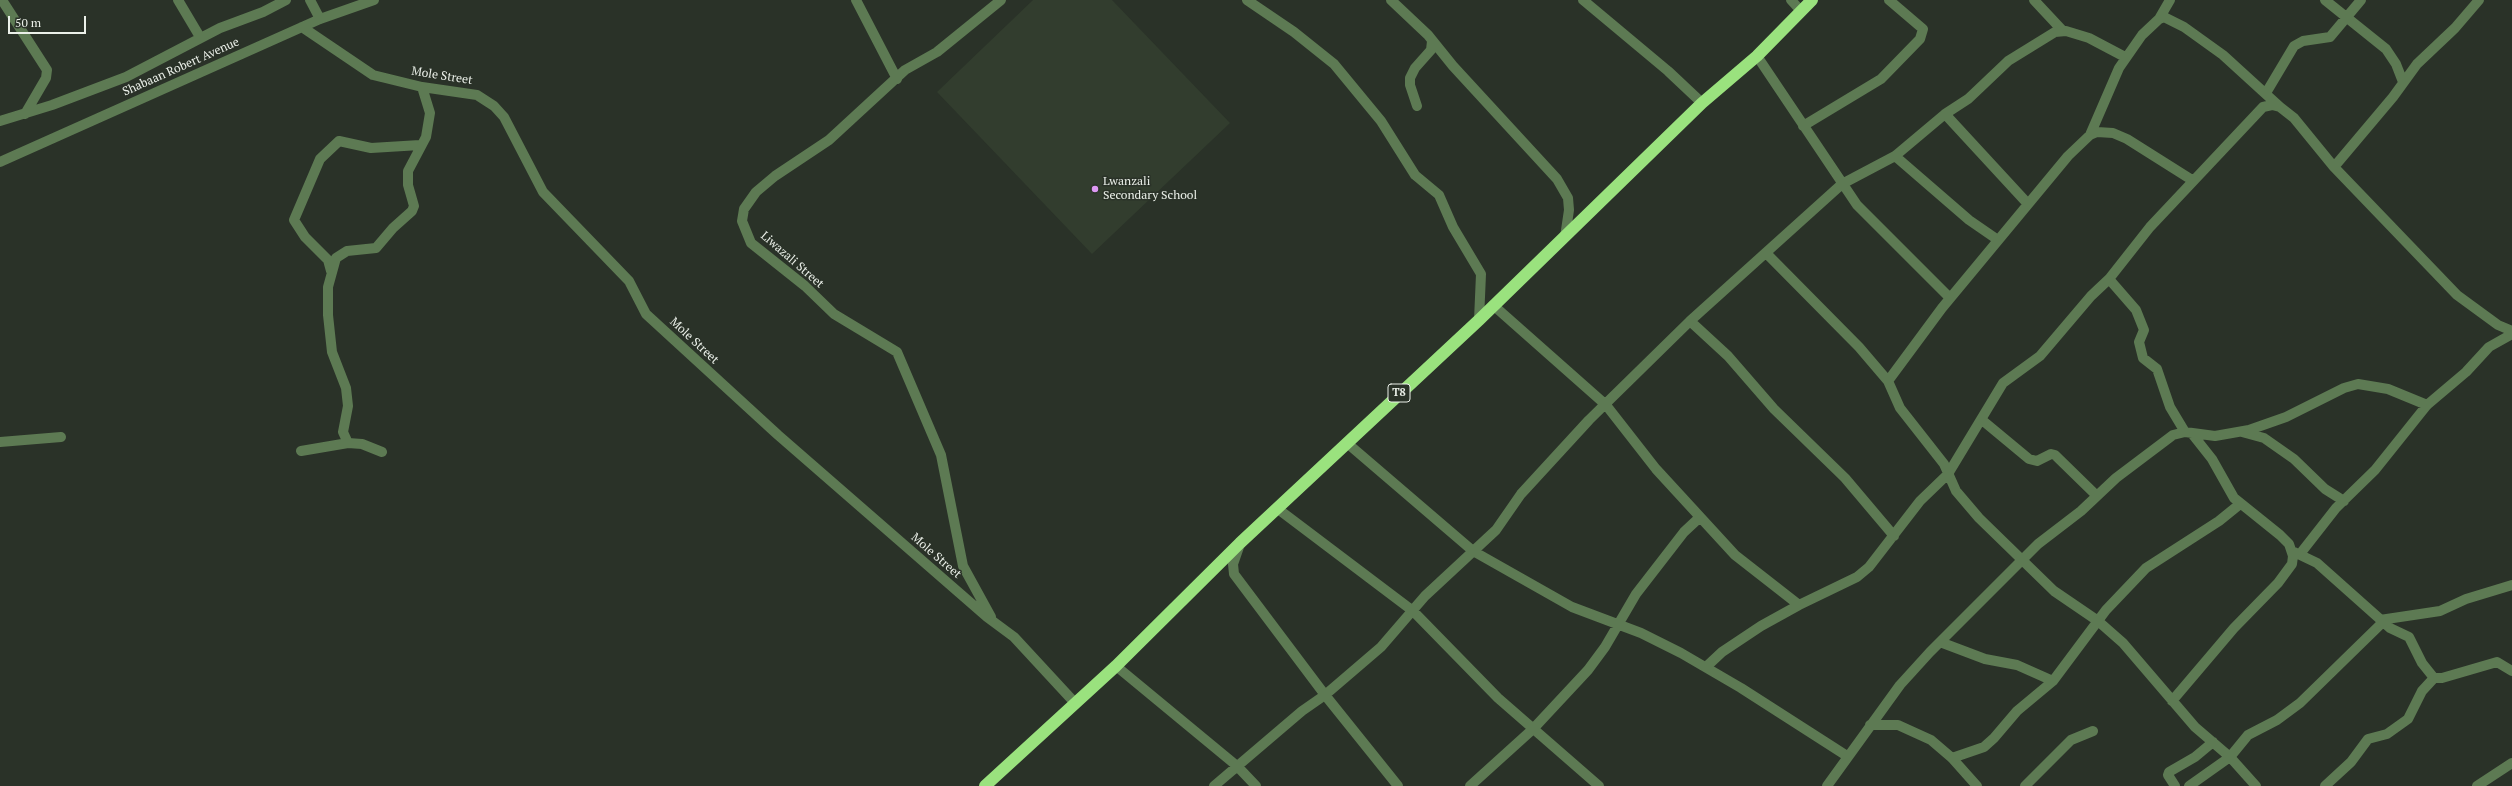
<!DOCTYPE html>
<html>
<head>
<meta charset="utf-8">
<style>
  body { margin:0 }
  #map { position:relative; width:2512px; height:786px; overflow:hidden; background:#2a3228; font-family:"PT Serif",serif }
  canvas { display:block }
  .scale { position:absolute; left:8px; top:16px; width:78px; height:18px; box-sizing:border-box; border:2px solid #ebf0e9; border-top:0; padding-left:5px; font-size:12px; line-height:14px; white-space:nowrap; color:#ebf0e9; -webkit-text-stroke:3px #2a3228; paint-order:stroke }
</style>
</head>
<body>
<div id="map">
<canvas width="2512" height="786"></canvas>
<div class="scale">50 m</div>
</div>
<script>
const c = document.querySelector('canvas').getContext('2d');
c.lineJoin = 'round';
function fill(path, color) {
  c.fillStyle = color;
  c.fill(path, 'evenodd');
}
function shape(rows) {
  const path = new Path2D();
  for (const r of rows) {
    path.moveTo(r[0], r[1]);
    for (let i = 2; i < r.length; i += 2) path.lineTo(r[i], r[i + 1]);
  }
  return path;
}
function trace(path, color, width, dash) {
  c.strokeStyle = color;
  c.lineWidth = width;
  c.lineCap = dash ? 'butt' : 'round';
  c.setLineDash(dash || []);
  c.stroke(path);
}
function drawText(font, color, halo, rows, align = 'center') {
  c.font = font + ' "PT Serif",serif';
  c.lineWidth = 3;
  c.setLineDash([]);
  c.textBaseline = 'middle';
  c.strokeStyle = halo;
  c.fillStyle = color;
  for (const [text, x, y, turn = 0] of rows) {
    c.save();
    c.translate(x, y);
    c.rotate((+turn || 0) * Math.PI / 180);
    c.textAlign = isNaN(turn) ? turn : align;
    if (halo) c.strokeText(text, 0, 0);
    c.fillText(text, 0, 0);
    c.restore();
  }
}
const built = shape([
  [1033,0,1112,0,1230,123,1092,254,937,92]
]);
const minor = shape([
  [2,0,47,70,46,78,25,114],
  [178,0,200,37],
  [310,0,320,19],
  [856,0,897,79],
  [1247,0,1294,32,1334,64,1381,121,1415,175,1439,195,1453,227,1481,274,1479,320],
  [1391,0,1428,35,1453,66,1557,179,1568,198,1569,210,1565,237],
  [1583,0,1668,71,1702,103],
  [1791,0,1801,11],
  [2034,0,2062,30],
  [2325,0,2386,49,2396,64,2403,82],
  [2159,19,2170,0],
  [302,27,373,75,422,87,477,95,494,106,504,117,543,192,629,281,646,314,778,435,987,617,1014,637,1075,703],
  [1757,56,1857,205,1950,298],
  [2266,93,2294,46,2303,41,2330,37,2361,0],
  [1417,106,1410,85,1410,78,1415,68,1431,50,1432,41],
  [1945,114,2028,204],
  [0,121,52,105,126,77,220,28,263,12,286,0],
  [1803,126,1881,79,1920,39,1923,29,1889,0],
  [2090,135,2119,68,2142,35,2159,19,2164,17,2184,27,2223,55,2280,107],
  [1895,156,1969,220,1998,240],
  [0,162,320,19,374,0],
  [2334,167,2393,97,2417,64,2455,28,2479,0],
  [1766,253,1859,347,1888,381,1900,408,1944,464,1956,491,1979,518,2054,591,2098,621,2123,643,2195,727,2230,757,2256,786],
  [331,271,328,260,305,237,294,220,320,159,339,141,371,148,420,145],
  [2109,279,2136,310,2144,330,2139,342,2143,358,2157,369,2170,407,2185,432],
  [1493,305,1606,405,1656,469,1735,555,1799,605],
  [1690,321,1728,356,1774,409,1845,478,1894,536],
  [1888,381,1942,308,2068,156,2090,135,2097,132,2113,133,2127,139,2192,180],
  [1982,420,2029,459,2037,461,2051,454,2055,455,2097,496],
  [2242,432,2264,438,2294,459,2325,489,2344,501],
  [0,442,61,437],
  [348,443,343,432,348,406,346,388,332,352,328,315,328,287,336,258,347,251,376,248,393,228,412,211,414,206,408,185,408,171,426,137,430,113,422,87],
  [1347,443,1473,551,1572,607,1641,633,1681,653,1741,688,1847,756],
  [301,451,348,443,362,444,382,452],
  [1278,509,1413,611,1498,698,1599,786],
  [1240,544,1233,564,1234,574,1325,695,1398,786],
  [2294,552,2317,563,2390,628,2409,637,2422,663,2434,678,2442,678,2497,662,2512,671],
  [2300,554,2336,508,2375,470,2427,405,2466,372,2489,347,2512,334],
  [991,617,963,566,941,455,897,352,834,314,805,286,751,243,742,221,744,209,756,192,775,176,829,140,905,70,937,52,1001,0],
  [2380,620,2440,611,2466,599,2512,585],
  [1940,642,1985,659,2017,665,2053,681],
  [1116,666,1237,766,1256,786],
  [1706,667,1722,652,1761,626,1799,605,1857,577,1869,567,1920,501,1948,474,2003,383,2040,356,2091,296,2109,279,2150,227,2263,107,2272,105,2280,107,2294,118,2334,167,2457,295,2498,325,2512,331],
  [2172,701,2234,628,2278,583,2292,564,2293,556,2289,544,2280,535,2234,498,2212,459,2193,435],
  [1870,725,1898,725,1931,740,1952,758,1977,786],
  [1952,758,1984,747,1994,738,2017,711,2053,681,2106,610,2146,568,2219,521,2240,504],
  [1214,786,1302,711,1325,695,1381,647,1425,596,1496,530,1521,494,1589,420,1690,321,1842,184,1895,156,1945,114,1968,99,2008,61,2055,32,2066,31,2089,38,2125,57],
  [1470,786,1533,729,1588,670,1605,647,1636,594,1684,532,1699,518],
  [1827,786,1900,685,1930,652,2038,544,2081,511,2116,478,2173,435,2185,432,2215,436,2249,430,2286,417,2344,388,2358,384,2388,389,2427,405],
  [2025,786,2071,740,2093,731],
  [2175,786,2168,775,2169,772,2195,757,2213,742],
  [2189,786,2230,757,2248,735,2277,720,2300,703,2383,622],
  [2325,786,2351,762,2368,739,2387,734,2408,719,2422,691,2434,678],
  [2477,786,2512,763]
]);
const highway = shape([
  [985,786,1116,666,1240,543,1479,320,1702,103,1757,56,1812,0]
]);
const markers = [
  [1095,189,4,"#dd99f3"]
];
const shields = [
  [1399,393,22]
];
const shieldNames = [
  ["T8",1399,393]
];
const streetNames = [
  ["Shabaan Robert Avenue",181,67,-24],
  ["Mole Street",442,76,9],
  ["Liwazali Street",792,260,41],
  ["Mole Street",694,341,43],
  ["Mole Street",936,556,41]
];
const poiNames = [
  ["Lwanzali",1103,182],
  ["Secondary School",1103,196]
];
fill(built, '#323d2e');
trace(minor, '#5d7a53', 10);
trace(highway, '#9ae27e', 12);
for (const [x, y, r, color] of markers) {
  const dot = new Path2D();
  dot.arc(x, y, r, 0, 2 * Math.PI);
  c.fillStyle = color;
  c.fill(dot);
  trace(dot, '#2a3228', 1.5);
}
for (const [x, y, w] of shields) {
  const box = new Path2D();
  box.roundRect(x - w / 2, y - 9, w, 18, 3);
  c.fillStyle = '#2a3228';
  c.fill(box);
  trace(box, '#ebf0e9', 1);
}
drawText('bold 11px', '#ebf0e9', null, shieldNames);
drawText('12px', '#ebf0e9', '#2a3228', streetNames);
drawText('12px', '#ebf0e9', '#2a3228', poiNames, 'left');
</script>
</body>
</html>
